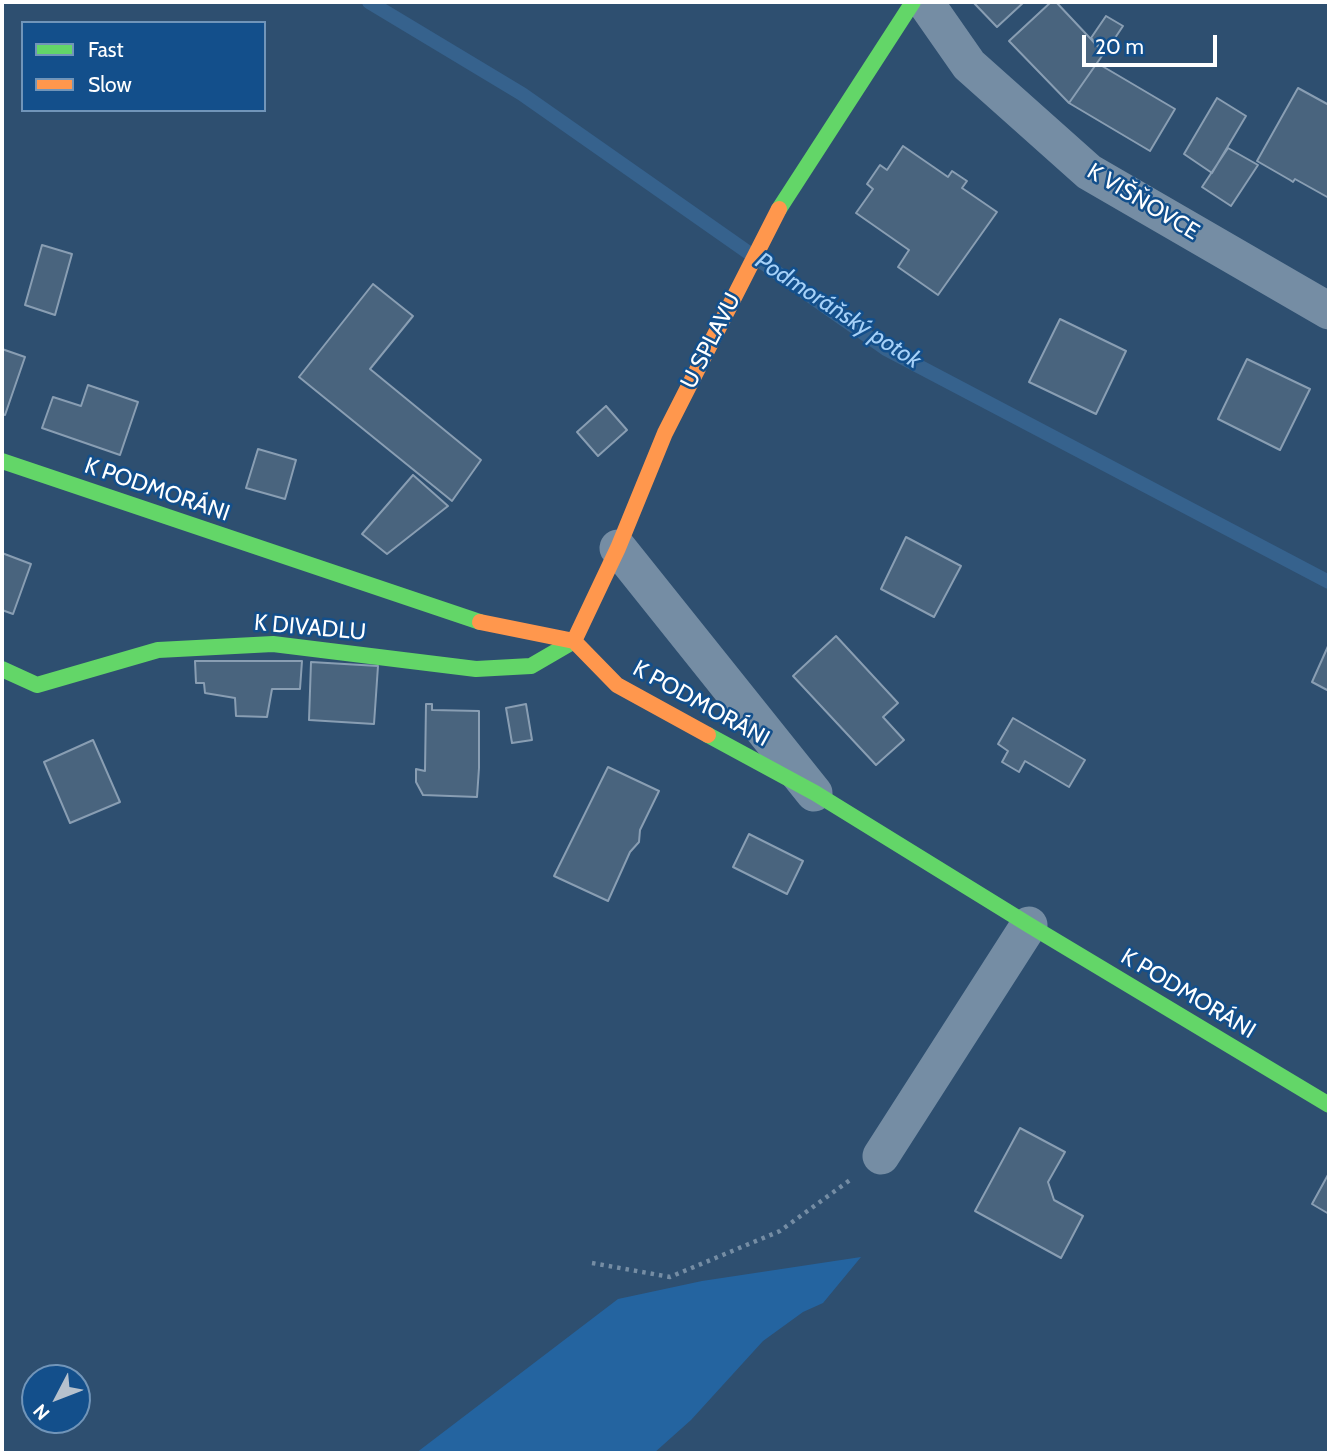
<!DOCTYPE html>
<html>
<head>
<meta charset="utf-8">
<style>
  body { margin:0 }
  #map { position:relative; width:1331px; height:1455px; overflow:hidden; background:#2e4f70; font-family:Cabin,sans-serif }
  canvas { display:block }
  .frame { position:absolute; inset:0; border:4px solid #fff; pointer-events:none }
  .legend { position:absolute; left:21px; top:21px; width:245px; height:91px; box-sizing:border-box; background:#134f8b; border:2px solid #7195b9; margin:0; padding:9px 12px; list-style:none; font-size:21px; color:#fff }
  .legend li { display:flex; align-items:center; gap:14px; height:35px }
  .legend b { width:35px; border:2px solid #7195b9 }
  .north { position:absolute; left:21px; top:1364px; width:70px; height:70px; box-sizing:border-box; background:#134f8b; border:2px solid #7195b9; border-radius:50%; rotate:228deg; font-size:19px; font-weight:700; line-height:28px; text-align:center; color:#fff }
  .north::after { content:''; display:block; margin:auto; width:24px; height:32px; background:#b6c1cd; clip-path:polygon(50% 0,100% 100%,50% 72%,0 100%) }
  .scale { position:absolute; left:1082px; top:35px; width:135px; height:32px; box-sizing:border-box; border:4px solid #fff; border-top:0; padding-left:9px; font-size:21px; line-height:24px; white-space:nowrap; color:#fff; -webkit-text-stroke:5px #134f8b; paint-order:stroke }
</style>
</head>
<body>
<div id="map">
<canvas width="1331" height="1455"></canvas>
<div class="frame"></div>
<ul class="legend">
<li><b style="height:9px;background:#63d668"></b>Fast</li>
<li><b style="height:9px;background:#ff974d"></b>Slow</li>
</ul>
<div class="north">N</div>
<div class="scale">20 m</div>
</div>
<script>
const c = document.querySelector('canvas').getContext('2d');
c.lineJoin = 'round';
function fill(path, color) {
  c.fillStyle = color;
  c.fill(path, 'evenodd');
}
function shape(rows) {
  const path = new Path2D();
  for (const r of rows) {
    path.moveTo(r[0], r[1]);
    for (let i = 2; i < r.length; i += 2) path.lineTo(r[i], r[i + 1]);
  }
  return path;
}
function trace(path, color, width, dash) {
  c.strokeStyle = color;
  c.lineWidth = width;
  c.lineCap = dash ? 'butt' : 'round';
  c.setLineDash(dash || []);
  c.stroke(path);
}
function drawText(font, color, halo, rows, align = 'center') {
  c.font = font + ' Cabin,sans-serif';
  c.lineWidth = 5;
  c.setLineDash([]);
  c.textBaseline = 'middle';
  c.strokeStyle = halo;
  c.fillStyle = color;
  for (const [text, x, y, turn = 0] of rows) {
    c.save();
    c.translate(x, y);
    c.rotate((+turn || 0) * Math.PI / 180);
    c.textAlign = isNaN(turn) ? turn : align;
    if (halo) c.strokeText(text, 0, 0);
    c.fillText(text, 0, 0);
    c.restore();
  }
}
const green = shape([
  [861,1257,823,1303,803,1312,763,1341,691,1420,654,1453,416,1453,618,1299,702,1281]
]);
const stream = shape([
  [369,2,522,94,886,349,1329,582]
]);
const building = shape([
  [973,2,1024,2,997,27,973,2],
  [1051,2,1056,2,1104,53,1069,103,1009,41,1051,2],
  [1106,16,1123,26,1105,53,1091,38,1106,16],
  [1097,63,1175,109,1150,151,1069,103,1097,63],
  [1298,88,1329,105,1329,198,1295,179,1293,182,1290,180,1257,161,1298,88],
  [1217,98,1246,116,1212,173,1184,154,1217,98],
  [903,146,948,177,952,171,967,181,962,188,997,212,938,295,898,267,909,250,856,213,873,189,867,184,880,165,887,170,903,146],
  [1228,148,1258,165,1231,206,1202,187,1228,148],
  [42,245,72,254,55,315,25,305,42,245],
  [373,284,413,316,370,369,481,460,452,501,299,377,373,284],
  [1060,319,1126,351,1096,414,1029,382,1060,319],
  [2,349,25,357,5,415,2,414,2,349],
  [1247,359,1310,389,1280,450,1218,419,1247,359],
  [88,385,138,402,120,455,42,428,53,397,81,406,88,385],
  [606,406,627,430,598,456,577,432,606,406],
  [258,449,296,460,285,499,246,488,258,449],
  [413,475,448,506,387,554,362,534,413,475],
  [906,537,961,566,934,617,881,589,906,537],
  [2,553,31,564,13,614,2,610,2,553],
  [836,636,898,703,883,717,904,740,876,765,793,676,836,636],
  [1329,644,1329,691,1312,682,1329,644],
  [195,661,302,661,300,689,272,689,267,717,236,716,235,698,205,693,204,683,196,683,195,661],
  [311,662,378,666,374,724,309,720,311,662],
  [426,704,432,704,432,710,479,711,479,768,477,797,423,795,416,782,416,769,425,771,426,704],
  [526,704,532,740,512,743,506,708,526,704],
  [1013,718,1085,760,1069,787,1025,761,1019,772,1002,762,1008,751,998,744,1013,718],
  [93,740,120,802,70,823,44,762,93,740],
  [608,767,659,791,640,830,639,842,630,852,608,901,554,876,608,767],
  [749,834,803,861,787,894,733,867,749,834],
  [1020,1128,1065,1152,1048,1182,1054,1200,1083,1216,1061,1258,975,1211,1020,1128],
  [1329,1173,1329,1214,1312,1204,1329,1173]
]);
const path = shape([
  [592,1263,670,1277,780,1231,850,1180]
]);
const street = shape([
  [925,2,969,65,1089,172,1329,311],
  [618,548,814,793],
  [881,1156,1029,925]
]);
const fast = shape([
  [779,209,913,2],
  [2,461,480,622],
  [2,669,37,685,158,650,273,644,476,669,531,666,574,641],
  [708,735,815,793,1029,925,1329,1105]
]);
const slow = shape([
  [480,622,574,641,617,685,708,735],
  [574,641,618,548,665,433,779,209]
]);
const streetNames = [
  ["K VIŠŇOVCE",1143,202,31],
  ["U SPLAVU",711,341,-63],
  ["K PODMORÁNI",157,490,19],
  ["K DIVADLU",310,628,5],
  ["K PODMORÁNI",701,704,29],
  ["K PODMORÁNI",1188,994,31]
];
const waterNames = [
  ["Podmoráňský potok",838,311,33]
];
fill(green, '#2464a0');
trace(stream, '#36628d', 14);
fill(building, '#49647e');
trace(building, '#899eb3', 2);
trace(path, '#758da4', 4.5, [3.5, 5]);
trace(street, '#758da4', 37);
trace(fast, '#63d668', 16);
trace(slow, '#ff974d', 16);
drawText('23px', '#fff', '#134f8b', streetNames);
drawText('italic 24px', '#a6d1f8', '#134f8b', waterNames);
</script>
</body>
</html>
